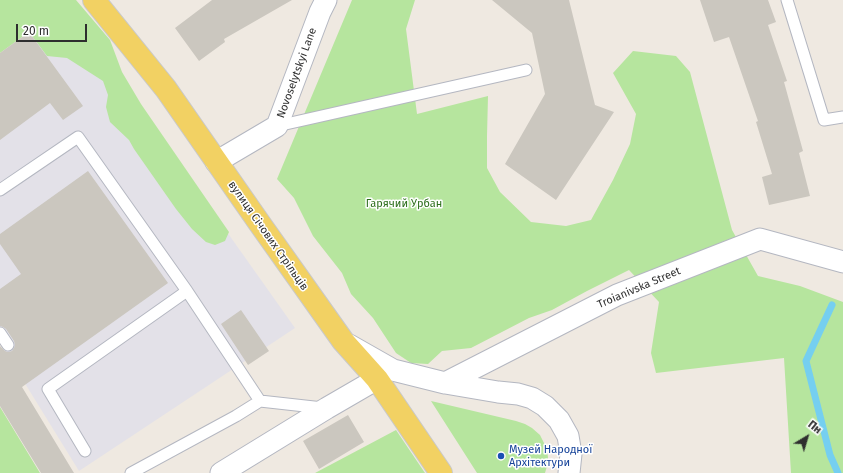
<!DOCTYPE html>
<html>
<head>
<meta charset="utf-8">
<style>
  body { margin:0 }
  #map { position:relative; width:843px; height:473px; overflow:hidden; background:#efe9e1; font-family:"Fira Sans",sans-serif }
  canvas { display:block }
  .north { position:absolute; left:787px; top:417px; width:40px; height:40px; -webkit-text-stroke:3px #fff; paint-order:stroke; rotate:38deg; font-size:11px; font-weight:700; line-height:16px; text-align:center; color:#2e2e2e }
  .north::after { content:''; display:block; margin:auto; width:14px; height:18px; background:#2e2e2e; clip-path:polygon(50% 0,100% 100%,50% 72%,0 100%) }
  .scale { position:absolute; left:16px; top:24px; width:71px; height:18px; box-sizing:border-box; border:2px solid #2e2e2e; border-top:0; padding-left:5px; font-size:12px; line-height:14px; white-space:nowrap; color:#2e2e2e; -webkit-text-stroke:3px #fff; paint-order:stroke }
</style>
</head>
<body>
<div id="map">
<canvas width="843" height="473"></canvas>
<div class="north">Пн</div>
<div class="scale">20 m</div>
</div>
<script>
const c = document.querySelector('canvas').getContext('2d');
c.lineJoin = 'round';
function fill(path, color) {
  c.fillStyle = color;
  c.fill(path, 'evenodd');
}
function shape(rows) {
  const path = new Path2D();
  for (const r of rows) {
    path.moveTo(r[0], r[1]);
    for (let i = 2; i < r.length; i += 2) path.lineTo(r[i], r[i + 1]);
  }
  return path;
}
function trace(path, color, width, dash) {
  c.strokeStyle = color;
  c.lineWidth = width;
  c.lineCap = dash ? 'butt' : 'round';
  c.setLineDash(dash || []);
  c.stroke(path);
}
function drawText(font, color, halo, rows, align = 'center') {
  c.font = font + ' "Fira Sans",sans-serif';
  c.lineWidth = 3;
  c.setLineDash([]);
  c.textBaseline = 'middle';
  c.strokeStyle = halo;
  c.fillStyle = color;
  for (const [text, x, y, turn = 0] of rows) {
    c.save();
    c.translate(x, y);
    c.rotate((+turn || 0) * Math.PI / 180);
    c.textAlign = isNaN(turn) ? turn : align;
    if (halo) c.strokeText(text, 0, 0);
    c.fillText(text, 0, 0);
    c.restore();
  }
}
const industrial = shape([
  [69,9,295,328,79,471,0,343,0,57]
]);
const green = shape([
  [0,0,76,0,110,40,122,72,141,104,229,232,225,241,215,245,206,242,192,229,176,209,134,149,129,140,110,122,106,107,108,95,103,81,67,58,47,56,29,32,0,53],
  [352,0,415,0,406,29,417,114,488,96,487,136,487,168,500,192,531,222,566,226,591,220,613,180,630,144,636,114,613,73,633,51,676,56,690,72,732,230,758,276,800,286,843,302,843,473,791,473,784,358,656,373,651,353,659,302,629,270,587,291,552,310,529,318,471,348,442,351,428,364,411,363,396,353,373,318,351,294,342,273,313,236,294,198,277,179],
  [431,401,516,421,525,424,532,428,540,435,546,447,548,457,547,466,545,473,477,473],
  [0,407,40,473,0,473],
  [396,430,425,473,315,473]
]);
const stream = shape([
  [832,305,806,361,830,455,838,473]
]);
const building = shape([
  [212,0,292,0,224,39,225,42,199,61,175,28],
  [492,0,569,0,595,105,614,112,556,200,505,164,545,94,532,33],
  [700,0,768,0,776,22,768,25,787,81,784,82,803,151,799,153,810,196,769,205,762,177,772,174,756,122,758,121,729,37,714,42],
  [29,32,83,106,63,120,50,103,0,140,0,53],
  [88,171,168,283,22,387,74,473,41,473,0,406,0,346,5,351,8,352,12,351,14,348,15,345,14,341,6,329,3,327,0,326,0,289,21,274,0,244,0,234],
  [241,310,269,351,248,365,221,324],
  [348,415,364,442,319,469,303,441]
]);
const lane = shape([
  [787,0,824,120,843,117],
  [277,126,526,70],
  [0,190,78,137,187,291,260,401,236,416,131,473],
  [0,333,8,345],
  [260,401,323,408],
  [85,451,48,389,187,291]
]);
const street = shape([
  [216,162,277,126,320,12,326,0],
  [349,345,393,370,445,383,498,392,518,394,532,398,545,406,559,420,568,436,571,454,569,473],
  [445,383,617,295,760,239,843,262],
  [221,473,327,408,377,379]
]);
const primary = shape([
  [94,0,166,89,260,224,343,341,377,379,441,473]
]);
const markers = [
  [501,456,4,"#1a4fb4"]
];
const streetNames = [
  ["Novoselytskyi Lane",297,73,-70],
  ["вулиця Січових Стрільців",268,236,55],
  ["Troianivska Street",639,288,-23]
];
const parkNames = [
  ["Гарячий Урбан",404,204]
];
const transitNames = [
  ["Музей Народної",509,450],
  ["Архітектури",509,463]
];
fill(industrial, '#e3e1e8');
fill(green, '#b6e59e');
trace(stream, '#75cff0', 7);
fill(building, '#cbc7bf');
trace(lane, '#b4b7c1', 13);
trace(street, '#b4b7c1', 23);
trace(primary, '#c9c9c9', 24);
trace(lane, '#fff', 11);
trace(street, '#fff', 21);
trace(primary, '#f2d163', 22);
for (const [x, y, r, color] of markers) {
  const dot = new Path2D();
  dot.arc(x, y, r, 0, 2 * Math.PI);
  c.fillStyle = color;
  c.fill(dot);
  trace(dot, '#fff', 1.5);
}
drawText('11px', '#2e2e2e', '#fff', streetNames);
drawText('11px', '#2c6e1b', '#fff', parkNames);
drawText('11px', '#164399', '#fff', transitNames, 'left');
</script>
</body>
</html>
